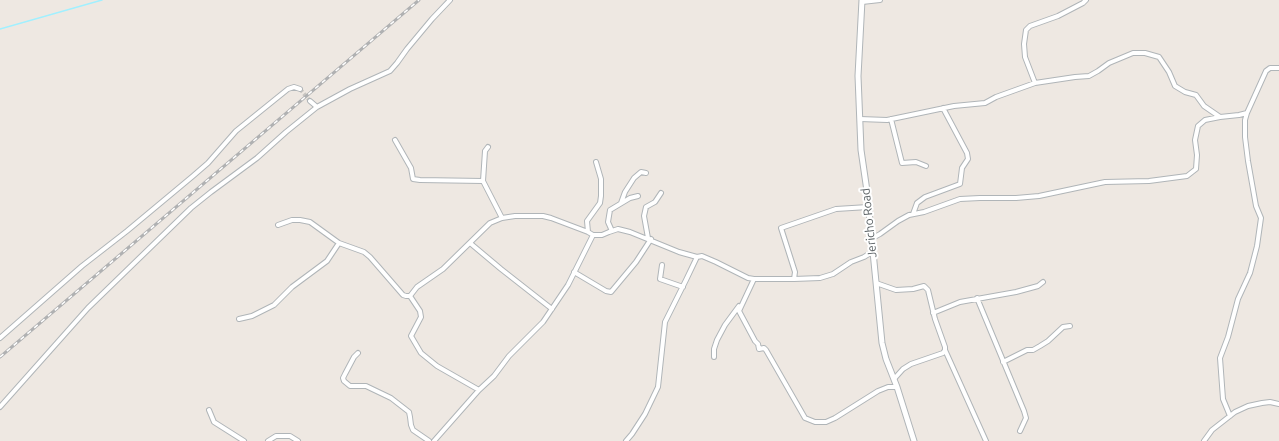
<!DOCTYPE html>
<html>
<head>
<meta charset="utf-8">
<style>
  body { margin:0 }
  canvas { display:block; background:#eee8e2 }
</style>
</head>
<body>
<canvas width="1279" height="441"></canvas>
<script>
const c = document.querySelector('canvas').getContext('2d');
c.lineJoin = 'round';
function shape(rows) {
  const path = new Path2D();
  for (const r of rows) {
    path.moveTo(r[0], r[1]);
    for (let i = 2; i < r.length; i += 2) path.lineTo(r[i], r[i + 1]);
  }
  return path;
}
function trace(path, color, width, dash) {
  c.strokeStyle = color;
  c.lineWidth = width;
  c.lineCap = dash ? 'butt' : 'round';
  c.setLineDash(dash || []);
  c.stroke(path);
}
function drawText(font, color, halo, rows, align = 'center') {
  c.font = font + ' Ubuntu,sans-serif';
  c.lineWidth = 4;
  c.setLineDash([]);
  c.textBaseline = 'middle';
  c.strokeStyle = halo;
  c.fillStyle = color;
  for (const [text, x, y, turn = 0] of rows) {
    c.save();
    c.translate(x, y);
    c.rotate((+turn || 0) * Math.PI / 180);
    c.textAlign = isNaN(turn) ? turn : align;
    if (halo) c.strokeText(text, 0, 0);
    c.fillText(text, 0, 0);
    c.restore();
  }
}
const stream = shape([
  [0,29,102,0]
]);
const minorTunnel = shape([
  [300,89,310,101]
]);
const minor = shape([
  [862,2,880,0],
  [1035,83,1025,57,1024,44,1026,30,1030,26,1058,16,1083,3,1086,0],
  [310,101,317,107,350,89,390,71,397,63,407,49,432,19,450,0],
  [860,119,887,120,954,106,985,103,996,97,1035,83,1075,77,1089,76,1098,71,1109,63,1133,53,1145,53,1159,57,1169,72,1175,86,1185,92,1196,95,1204,106,1220,117,1239,115,1247,113],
  [891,119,902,163,916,162,926,166],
  [395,140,411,168,413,179,420,180,483,181,502,218],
  [483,181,485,151,488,147],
  [621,203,625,192,634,178,641,172,646,173],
  [913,214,917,203,925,197,960,184,962,168,968,159,967,153,943,108],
  [278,225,292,220,300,220,310,222,339,243,364,252,370,257,403,295,406,296,410,296,417,287,443,269,490,223,502,218,515,216,543,216,551,218,588,232,593,235,602,235,609,232,618,229,630,232,679,252,697,257,702,256,716,262,748,278,754,279,794,279,820,278,833,274,851,262,864,257,872,252],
  [612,231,608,222,610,210,630,198,638,196],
  [588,232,587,221,600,203,601,196,601,179,596,162],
  [648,238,644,216,646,207,655,202,661,193],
  [871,239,880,234,898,221,909,215,924,212,960,199,980,198,1016,198,1039,196,1105,182,1149,181,1187,176,1196,169,1197,155,1195,140,1198,126,1205,120,1220,117],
  [470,243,501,269,552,309],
  [662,265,660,279,683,287],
  [574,272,606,291,611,292,636,262,651,239],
  [754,279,739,311,755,341,758,344,759,349,764,348,766,350,805,418,815,422,826,422,835,418,878,391,888,387,897,387],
  [794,279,795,272,781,228,836,209,868,207],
  [876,283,896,290,913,289,924,286,928,290,935,319,945,347,945,350,986,441],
  [410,296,420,311,421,317,411,336,421,353,437,366,479,390],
  [977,298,1024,411,1026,418,1020,431],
  [933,313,960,302,1016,292,1038,286,1043,282],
  [239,319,252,316,274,305,292,287,327,261,339,243],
  [0,338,82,266,127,231,193,176,208,163,236,131,288,89,294,87,300,89],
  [358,353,354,357,345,374,343,378,344,381,350,386,366,386,391,398,409,412,410,417,411,425,413,430,429,441],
  [714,357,714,349,717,340,725,325,739,306],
  [1003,362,1027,350,1033,350,1040,346,1048,341,1063,327,1070,326],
  [894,379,903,369,911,364,943,353,945,350],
  [0,407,88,308,191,208,211,192,257,158,286,132,317,107],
  [209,410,214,422,244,441],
  [1230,416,1223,399,1220,358,1228,337,1238,299,1250,273,1257,246,1261,218,1256,206,1248,161,1245,137,1245,120,1247,113,1266,71,1270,68,1279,68],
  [268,441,276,436,290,436,298,441],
  [434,441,479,390,494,376,509,356,543,322,568,285,593,235],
  [626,441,632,434,645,414,658,387,665,322,686,280,697,257],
  [1204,441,1212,430,1235,412,1248,406,1262,403,1270,402,1279,404]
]);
const tertiary = shape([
  [862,0,858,76,861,150,867,191,882,343,886,359,897,387,914,441]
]);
const rail = shape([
  [0,357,419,0]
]);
const streetNames = [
  ["Jericho Road",869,223,-96]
];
trace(stream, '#a1f0ff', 1.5);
trace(minorTunnel, '#c9c6c2', 4, [4, 2]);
trace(minor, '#b0b5b8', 6);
trace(tertiary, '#b0b5b8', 7);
trace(minor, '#fff', 4);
trace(tertiary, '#fff', 5);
trace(rail, '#b0b1b2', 3);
trace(rail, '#fff', 1.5, [4.5]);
drawText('12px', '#5a6164', '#fff', streetNames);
</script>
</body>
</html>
